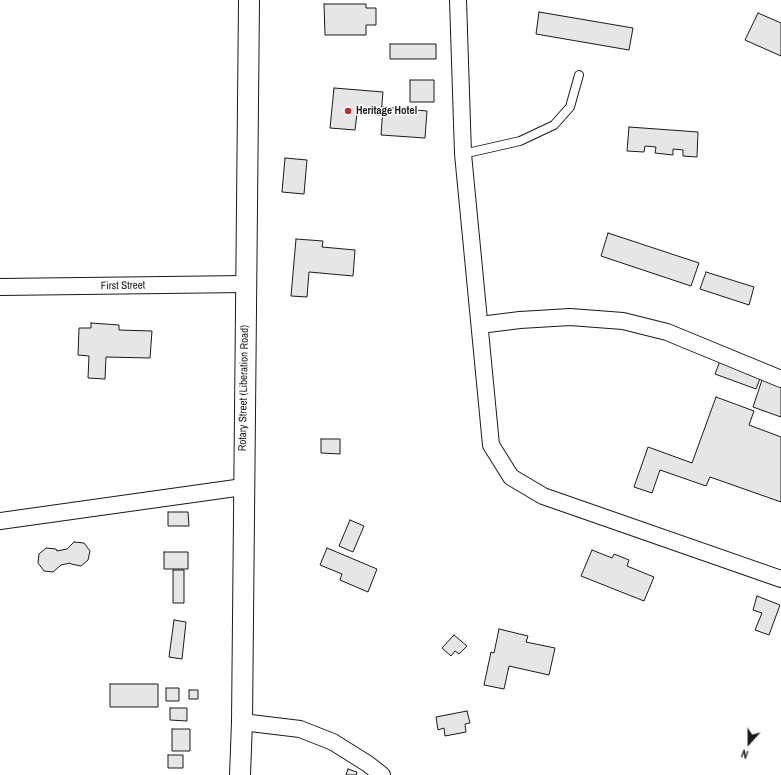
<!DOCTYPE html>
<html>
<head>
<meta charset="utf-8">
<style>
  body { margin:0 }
  #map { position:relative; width:781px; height:775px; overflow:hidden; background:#fff; font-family:"Archivo Narrow",sans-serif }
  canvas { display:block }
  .north { position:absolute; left:729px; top:723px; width:40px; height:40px; -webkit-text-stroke:3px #fff; paint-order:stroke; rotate:201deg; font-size:11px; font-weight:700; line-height:16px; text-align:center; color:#1a1a1a }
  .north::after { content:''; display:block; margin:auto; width:14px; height:18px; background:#1a1a1a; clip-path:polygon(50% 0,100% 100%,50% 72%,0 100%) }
</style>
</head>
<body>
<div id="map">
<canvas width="781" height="775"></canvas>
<div class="north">N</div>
</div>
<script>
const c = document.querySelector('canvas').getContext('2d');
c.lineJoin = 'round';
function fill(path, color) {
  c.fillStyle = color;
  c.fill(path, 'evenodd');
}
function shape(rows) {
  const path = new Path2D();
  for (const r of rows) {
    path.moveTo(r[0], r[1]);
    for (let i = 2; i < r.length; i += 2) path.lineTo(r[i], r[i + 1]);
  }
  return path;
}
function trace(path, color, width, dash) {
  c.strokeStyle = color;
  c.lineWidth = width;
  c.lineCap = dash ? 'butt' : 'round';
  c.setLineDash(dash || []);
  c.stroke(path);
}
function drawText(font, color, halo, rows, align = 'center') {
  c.font = font + ' "Archivo Narrow",sans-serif';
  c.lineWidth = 3;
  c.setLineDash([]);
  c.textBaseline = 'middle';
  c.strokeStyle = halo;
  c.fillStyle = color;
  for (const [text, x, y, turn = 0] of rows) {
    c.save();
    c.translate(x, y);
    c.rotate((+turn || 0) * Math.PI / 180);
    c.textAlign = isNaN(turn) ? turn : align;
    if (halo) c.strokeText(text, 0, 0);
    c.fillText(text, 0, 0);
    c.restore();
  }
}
const building = shape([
  [324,4,366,4,366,8,376,8,376,25,366,25,366,35,325,35,324,4],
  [539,12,633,28,629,50,536,34,539,12],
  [758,13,781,23,781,56,745,40,758,13],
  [390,44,436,44,436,59,390,59,390,44],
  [410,80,434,80,434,102,410,102,410,80],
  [334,88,383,92,381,115,357,114,355,130,330,128,334,88],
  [383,107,427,111,425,138,381,135,383,107],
  [629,127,698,132,697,157,683,156,683,150,673,149,673,155,655,153,656,147,645,146,644,152,627,151,629,127],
  [285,158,307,160,304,194,282,192,285,158],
  [608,233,699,263,691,286,601,256,608,233],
  [296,239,323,241,322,247,355,250,353,276,309,272,307,297,291,296,296,239],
  [706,272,754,287,749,305,700,289,706,272],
  [91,323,119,325,119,330,152,331,150,358,106,357,105,379,88,378,89,356,78,355,79,328,91,328,91,323],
  [720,361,761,376,756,389,715,374,720,361],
  [763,377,781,383,781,417,753,407,763,377],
  [716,397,754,411,749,425,781,437,781,502,710,477,706,486,660,470,652,493,634,487,648,447,692,463,716,397],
  [321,439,340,439,340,454,321,453,321,439],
  [168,512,188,512,189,526,168,526,168,512],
  [350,520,364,526,353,552,339,546,350,520],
  [74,542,84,543,90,551,88,560,81,566,71,564,70,563,61,565,53,572,44,571,38,563,39,554,46,548,56,549,57,551,67,549,74,542],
  [327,548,377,569,368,592,340,580,342,574,320,565,327,548],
  [592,550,612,558,614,554,629,560,627,566,654,577,644,601,581,576,592,550],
  [164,552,188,552,188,569,164,569,164,552],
  [173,570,184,570,184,603,173,603,173,570],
  [757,596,780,605,769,635,755,630,762,613,753,610,757,596],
  [174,620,186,622,182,659,169,657,174,620],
  [499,629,528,636,526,642,555,648,549,675,509,666,504,689,484,685,491,652,494,653,499,629],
  [454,635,467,646,459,654,455,651,451,656,442,648,454,635],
  [110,684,158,684,158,707,110,707,110,684],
  [166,688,179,688,179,701,166,701,166,688],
  [189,690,198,690,198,699,189,699,189,690],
  [170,708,187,708,187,721,170,720,170,708],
  [467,711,470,723,465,724,466,732,445,736,444,728,438,730,436,717,467,711],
  [172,729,190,729,190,751,172,751,172,729],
  [168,755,183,755,183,768,168,768,168,755],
  [348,769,357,772,356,775,346,775,348,769]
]);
const service = shape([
  [463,154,520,141,554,125,570,107,579,75]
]);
const minor = shape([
  [458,0,463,154,491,445,511,477,543,496,781,579],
  [0,287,246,284],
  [480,325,520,320,570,317,623,321,667,332,781,379],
  [0,521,243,487],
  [242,722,300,729,333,742,368,764,382,775]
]);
const tertiary = shape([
  [240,775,242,722,249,0]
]);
const markers = [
  [348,111,4,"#c62828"]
];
const poiNames = [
  ["Heritage Hotel",356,111]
];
const streetNames = [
  ["First Street",123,286,-1],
  ["Rotary Street (Liberation Road)",244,388,-89]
];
fill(building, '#e6e6e6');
trace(building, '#1a1a1a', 1);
trace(service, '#1a1a1a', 10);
trace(minor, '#1a1a1a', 18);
trace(tertiary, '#1a1a1a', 22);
trace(service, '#fff', 8);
trace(minor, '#fff', 16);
trace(tertiary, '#fff', 20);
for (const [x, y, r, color] of markers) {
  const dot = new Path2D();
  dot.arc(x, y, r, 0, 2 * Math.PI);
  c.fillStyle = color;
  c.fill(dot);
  trace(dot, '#fff', 1.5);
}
drawText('bold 11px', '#1a1a1a', '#fff', poiNames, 'left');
drawText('11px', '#1a1a1a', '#fff', streetNames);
</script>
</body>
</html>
